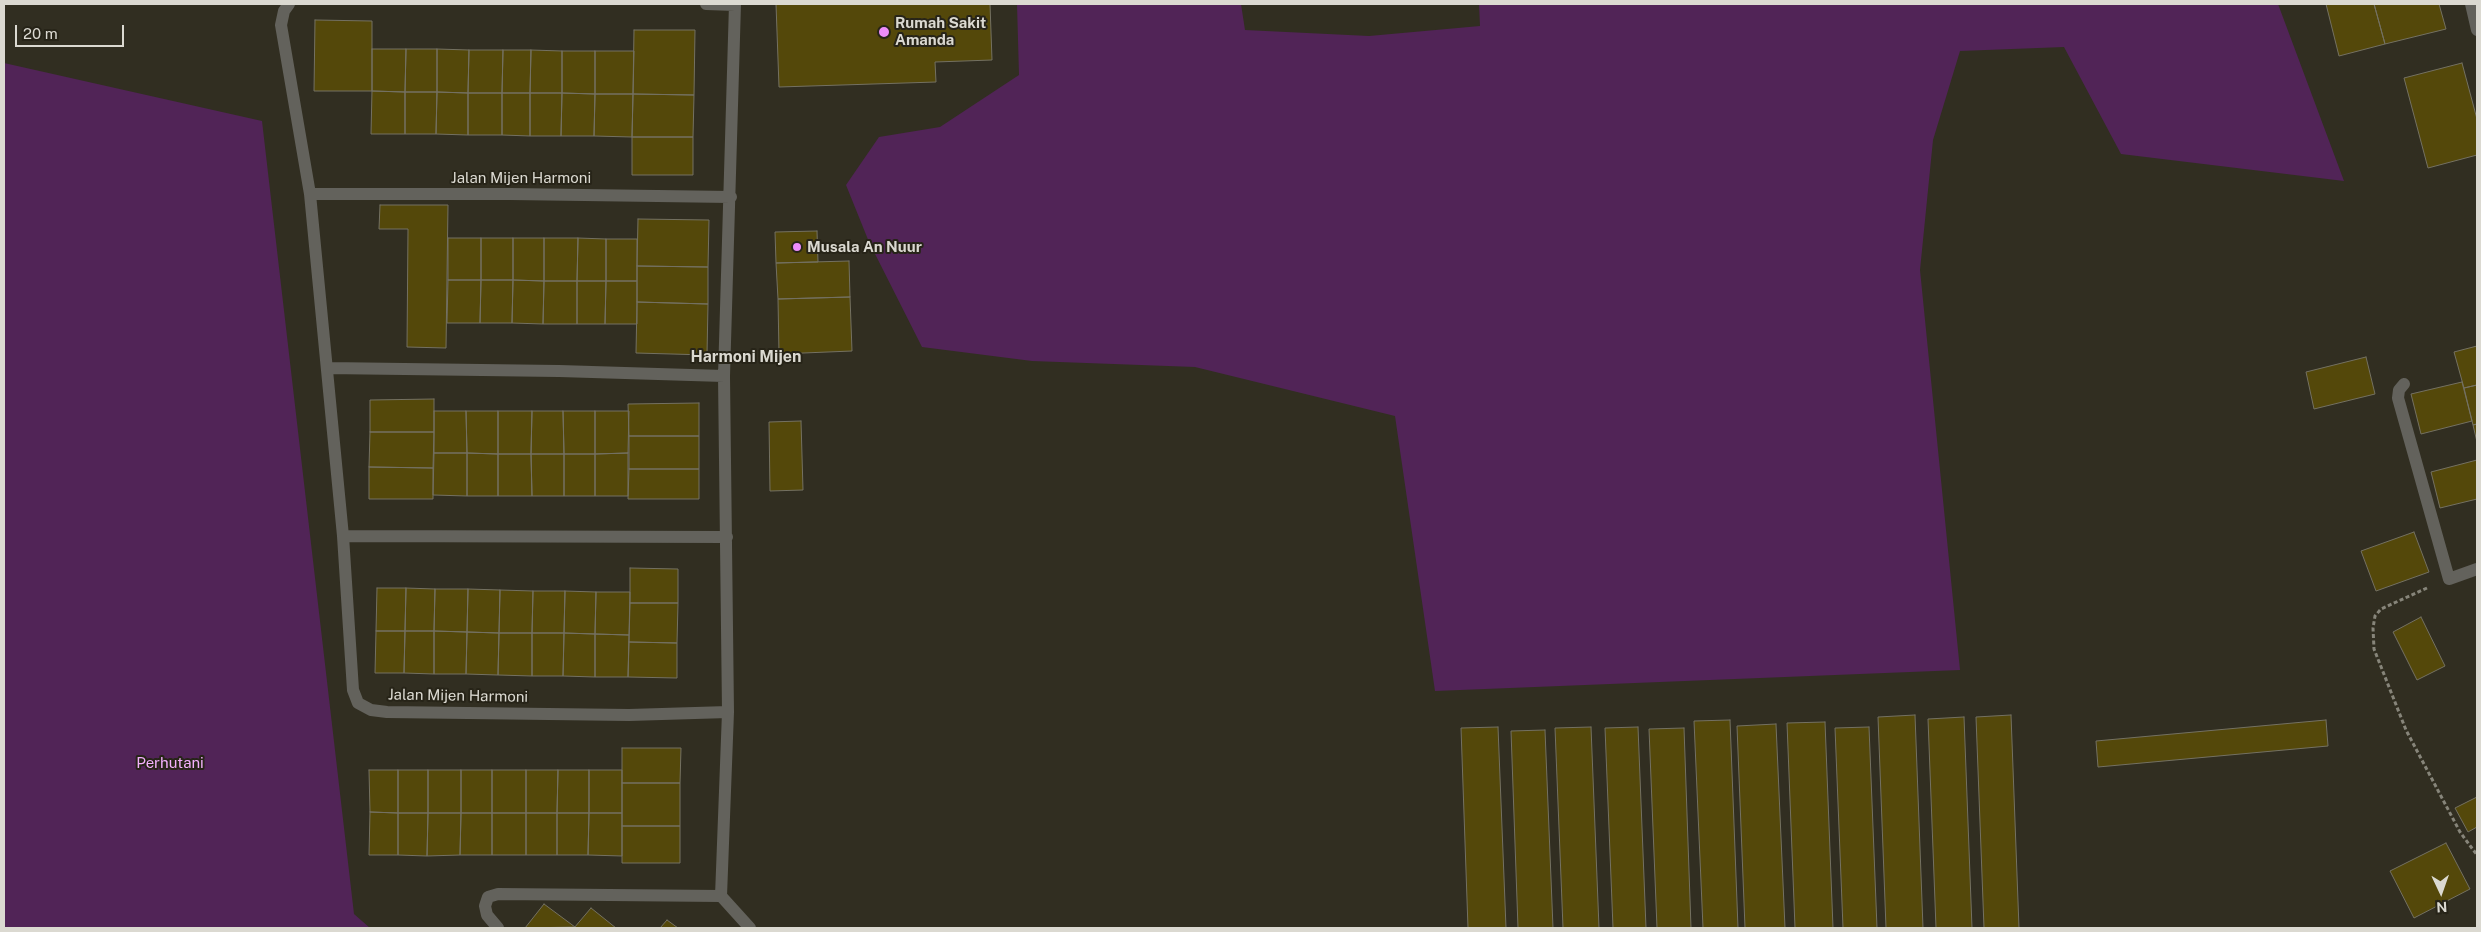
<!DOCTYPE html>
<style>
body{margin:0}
#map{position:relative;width:2481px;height:932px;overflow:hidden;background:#312e21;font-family:"Public Sans",sans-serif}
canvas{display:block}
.frame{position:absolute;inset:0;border:5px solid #dbd9d1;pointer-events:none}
.north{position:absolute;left:2416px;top:867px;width:50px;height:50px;-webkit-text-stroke:4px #272418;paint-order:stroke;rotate:177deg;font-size:14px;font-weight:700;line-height:20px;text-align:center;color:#dbd9d1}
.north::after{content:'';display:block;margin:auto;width:18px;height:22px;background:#dbd9d1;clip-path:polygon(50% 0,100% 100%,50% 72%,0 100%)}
.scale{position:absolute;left:15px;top:25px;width:109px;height:22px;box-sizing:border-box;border:2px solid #dbd9d1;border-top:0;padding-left:6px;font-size:15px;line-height:18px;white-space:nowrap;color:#dbd9d1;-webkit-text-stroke:4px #272418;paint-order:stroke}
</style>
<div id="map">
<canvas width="2481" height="932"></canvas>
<div class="frame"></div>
<div class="north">N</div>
<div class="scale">20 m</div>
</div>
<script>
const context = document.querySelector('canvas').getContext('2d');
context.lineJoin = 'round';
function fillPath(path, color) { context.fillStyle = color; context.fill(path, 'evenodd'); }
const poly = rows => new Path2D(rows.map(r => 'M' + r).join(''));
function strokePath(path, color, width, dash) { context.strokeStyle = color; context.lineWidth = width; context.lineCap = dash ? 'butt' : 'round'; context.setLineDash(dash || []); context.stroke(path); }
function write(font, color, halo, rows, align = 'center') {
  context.font = font + ' "Public Sans",sans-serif'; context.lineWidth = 4; context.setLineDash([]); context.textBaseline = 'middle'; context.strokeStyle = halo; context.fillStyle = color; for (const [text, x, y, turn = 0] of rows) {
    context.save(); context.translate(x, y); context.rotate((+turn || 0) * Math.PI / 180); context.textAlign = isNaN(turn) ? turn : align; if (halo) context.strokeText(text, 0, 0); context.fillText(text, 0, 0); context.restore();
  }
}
fillPath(poly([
 [1017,4,1241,4,1245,30,1369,36,1480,26,1479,4,2278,4,2344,181,2121,154,2064,47,1960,51,1933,140,1920,270,1960,670,1435,691,1395,416,1195,367,1032,361,922,347,869,242,846,185,879,137,940,127,1019,75],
 [4,63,262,121,354,914,370,928,4,928]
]), '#512457');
const building = poly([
 [776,4,990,4,992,60,935,62,936,82,779,87,776,4],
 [2326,4,2374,4,2385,44,2339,56,2326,4],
 [2374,4,2439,4,2446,29,2385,44,2374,4],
 [315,20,372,21,372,91,314,91,315,20],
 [634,30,695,30,694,95,633,94,634,30],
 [372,49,406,49,405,92,372,91,372,49],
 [406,49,437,49,437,92,405,92,406,49],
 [437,49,469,50,468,93,437,92,437,49],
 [469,50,503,50,502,93,468,93,469,50],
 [503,50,531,50,530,93,502,93,503,50],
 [531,50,562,51,562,93,530,93,531,50],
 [562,51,595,51,595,94,562,93,562,51],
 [595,51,634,51,633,94,595,94,595,51],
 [2462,63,2477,119,2477,155,2428,168,2404,78,2462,63],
 [372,91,405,92,405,134,371,134,372,91],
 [405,92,437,92,436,134,405,134,405,92],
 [437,92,468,93,468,135,436,134,437,92],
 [468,93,502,93,502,135,468,135,468,93],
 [502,93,530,93,530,136,502,135,502,93],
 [530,93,562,93,561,136,530,136,530,93],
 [562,93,595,94,594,136,561,136,562,93],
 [595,94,633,94,632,137,594,136,595,94],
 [633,94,694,95,693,137,632,137,633,94],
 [632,137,693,137,693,175,632,175,632,137],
 [380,205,448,205,446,348,407,347,408,229,379,229,380,205],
 [638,219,709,220,708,267,637,266,638,219],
 [817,231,818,262,776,263,775,232,817,231],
 [448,238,481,238,481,280,448,280,448,238],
 [481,238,513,238,513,280,481,280,481,238],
 [513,238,544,238,544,281,513,280,513,238],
 [544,238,578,238,577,281,544,281,544,238],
 [578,238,606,239,606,281,577,281,578,238],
 [606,239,637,239,637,281,606,281,606,239],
 [849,261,850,297,778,299,776,263,849,261],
 [637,266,708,267,708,304,637,302,637,266],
 [448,280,481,280,480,323,447,323,448,280],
 [481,280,513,280,512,323,480,323,481,280],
 [513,280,544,281,543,324,512,323,513,280],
 [544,281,577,281,577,324,543,324,544,281],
 [577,281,606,281,605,324,577,324,577,281],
 [606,281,637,281,637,324,605,324,606,281],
 [850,297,852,351,779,354,778,299,850,297],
 [637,302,708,304,707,355,636,353,637,302],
 [2477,346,2477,385,2464,388,2454,352,2477,346],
 [2366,357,2375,394,2314,409,2306,372,2366,357],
 [2462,382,2472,421,2421,434,2411,394,2462,382],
 [2477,385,2477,424,2473,425,2464,388,2477,385],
 [434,399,434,432,370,432,370,400,434,399],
 [699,403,699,436,629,436,628,404,699,403],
 [434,411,466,411,467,453,434,453,434,411],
 [466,411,498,411,498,454,467,453,466,411],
 [498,411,532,411,531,454,498,454,498,411],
 [532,411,563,411,564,454,531,454,532,411],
 [563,411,595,411,595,454,564,454,563,411],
 [595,411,629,411,628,453,595,454,595,411],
 [801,421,803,490,770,491,769,422,801,421],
 [2477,424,2477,442,2473,425,2477,424],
 [370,432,434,432,433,468,369,467,370,432],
 [629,436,699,436,699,469,629,469,629,436],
 [434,453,467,453,467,496,433,495,434,453],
 [467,453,498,454,498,496,467,496,467,453],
 [628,453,628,496,595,496,595,454,628,453],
 [498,454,531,454,532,496,498,496,498,454],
 [531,454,564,454,564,496,532,496,531,454],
 [564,454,595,454,595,496,564,496,564,454],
 [2477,460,2477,499,2440,508,2431,472,2477,460],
 [369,467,433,468,433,499,369,499,369,467],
 [629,469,699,469,699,499,628,499,629,469],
 [2414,532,2429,572,2376,591,2361,551,2414,532],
 [630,568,678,569,678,603,630,603,630,568],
 [377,588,406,588,405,631,376,631,377,588],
 [406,588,435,589,434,631,405,631,406,588],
 [435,589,468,589,467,632,434,631,435,589],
 [468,589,500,590,499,633,467,632,468,589],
 [500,590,533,591,532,633,499,633,500,590],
 [533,591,565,591,564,633,532,633,533,591],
 [565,591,596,592,595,634,564,633,565,591],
 [596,592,630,592,629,635,595,634,596,592],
 [630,603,678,603,677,643,629,642,630,603],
 [2421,617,2445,666,2417,680,2393,632,2421,617],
 [376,631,405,631,404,673,375,673,376,631],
 [405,631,434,631,434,674,404,673,405,631],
 [434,631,467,632,466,674,434,674,434,631],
 [467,632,499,633,498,675,466,674,467,632],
 [499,633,532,633,532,676,498,675,499,633],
 [532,633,564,633,563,676,532,676,532,633],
 [564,633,595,634,595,677,563,676,564,633],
 [595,634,629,635,628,677,595,677,595,634],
 [629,642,677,643,677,678,628,677,629,642],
 [1915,715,1923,928,1886,928,1878,717,1915,715],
 [2011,715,2019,928,1984,928,1976,717,2011,715],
 [1964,717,1972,928,1936,928,1928,719,1964,717],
 [1730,720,1738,928,1703,928,1694,721,1730,720],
 [2326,720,2328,746,2098,767,2096,741,2326,720],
 [1825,722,1833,928,1795,928,1787,723,1825,722],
 [1776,724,1785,928,1745,928,1737,726,1776,724],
 [1498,727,1506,928,1468,928,1461,728,1498,727],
 [1591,727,1599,928,1563,928,1555,728,1591,727],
 [1638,727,1646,928,1613,928,1605,728,1638,727],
 [1869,727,1877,928,1843,928,1835,728,1869,727],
 [1684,728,1691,928,1657,928,1649,729,1684,728],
 [1545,730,1553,928,1518,928,1511,731,1545,730],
 [622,748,681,748,680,783,622,783,622,748],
 [369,770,398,770,398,813,370,812,369,770],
 [398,770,428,770,428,813,398,813,398,770],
 [428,770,461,770,461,813,428,813,428,770],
 [461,770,492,770,492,813,461,813,461,770],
 [492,770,526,770,526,813,492,813,492,770],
 [526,770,558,770,557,813,526,813,526,770],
 [558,770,589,770,589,813,557,813,558,770],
 [589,770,622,770,622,813,589,813,589,770],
 [622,783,680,783,680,826,622,826,622,783],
 [2477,797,2477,827,2468,832,2455,808,2477,797],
 [370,812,398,813,398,855,369,855,370,812],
 [398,813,428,813,427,856,398,855,398,813],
 [428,813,461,813,460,855,427,856,428,813],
 [461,813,492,813,492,855,460,855,461,813],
 [492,813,526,813,526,855,492,855,492,813],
 [526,813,557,813,557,855,526,855,526,813],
 [557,813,589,813,588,855,557,855,557,813],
 [589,813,622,813,622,856,588,855,589,813],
 [622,826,680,826,680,863,622,863,622,826],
 [2446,843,2470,889,2414,918,2390,871,2446,843],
 [544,904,575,927,525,928,544,904],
 [591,908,616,928,574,928,591,908],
 [667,920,678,928,660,928,667,920]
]);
fillPath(building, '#54480a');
strokePath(building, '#747162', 1);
strokePath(poly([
 [2427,588,2381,609,2375,616,2373,628,2374,649,2406,730,2460,832,2477,855]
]), '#87857a', 3, [4, 2.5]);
strokePath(poly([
 [289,4,284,11,281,25,310,194],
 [706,4,735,5],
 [735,4,724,376,728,712,721,896,750,928],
 [2471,4,2477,30],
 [327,368,559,371,724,376],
 [2404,384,2399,390,2398,398,2449,579,2477,569],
 [343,536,727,537],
 [728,712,629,715,387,712,371,710,358,703,353,690,343,536,310,194,510,194,731,197],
 [498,928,487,915,485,906,488,897,498,894,721,896]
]), '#63625c', 12);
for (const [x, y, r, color] of [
 [884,32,6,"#ed8cfa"],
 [797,247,5,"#ed8cfa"]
]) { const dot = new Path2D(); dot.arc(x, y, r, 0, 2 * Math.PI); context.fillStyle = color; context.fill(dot); strokePath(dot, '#272418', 2); }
write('bold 15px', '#dbd9d1', '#272418', [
 ["Rumah Sakit",895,23],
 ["Amanda",895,40],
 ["Musala An Nuur",807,247]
], 'left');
write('15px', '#dbd9d1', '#272418', [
 ["Jalan Mijen Harmoni",521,178],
 ["Jalan Mijen Harmoni",458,696,1]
]);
write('15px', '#f4b0fd', '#272418', [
 ["Perhutani",170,763]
]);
write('bold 16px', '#dbd9d1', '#272418', [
 ["Harmoni Mijen",746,357]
]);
</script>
